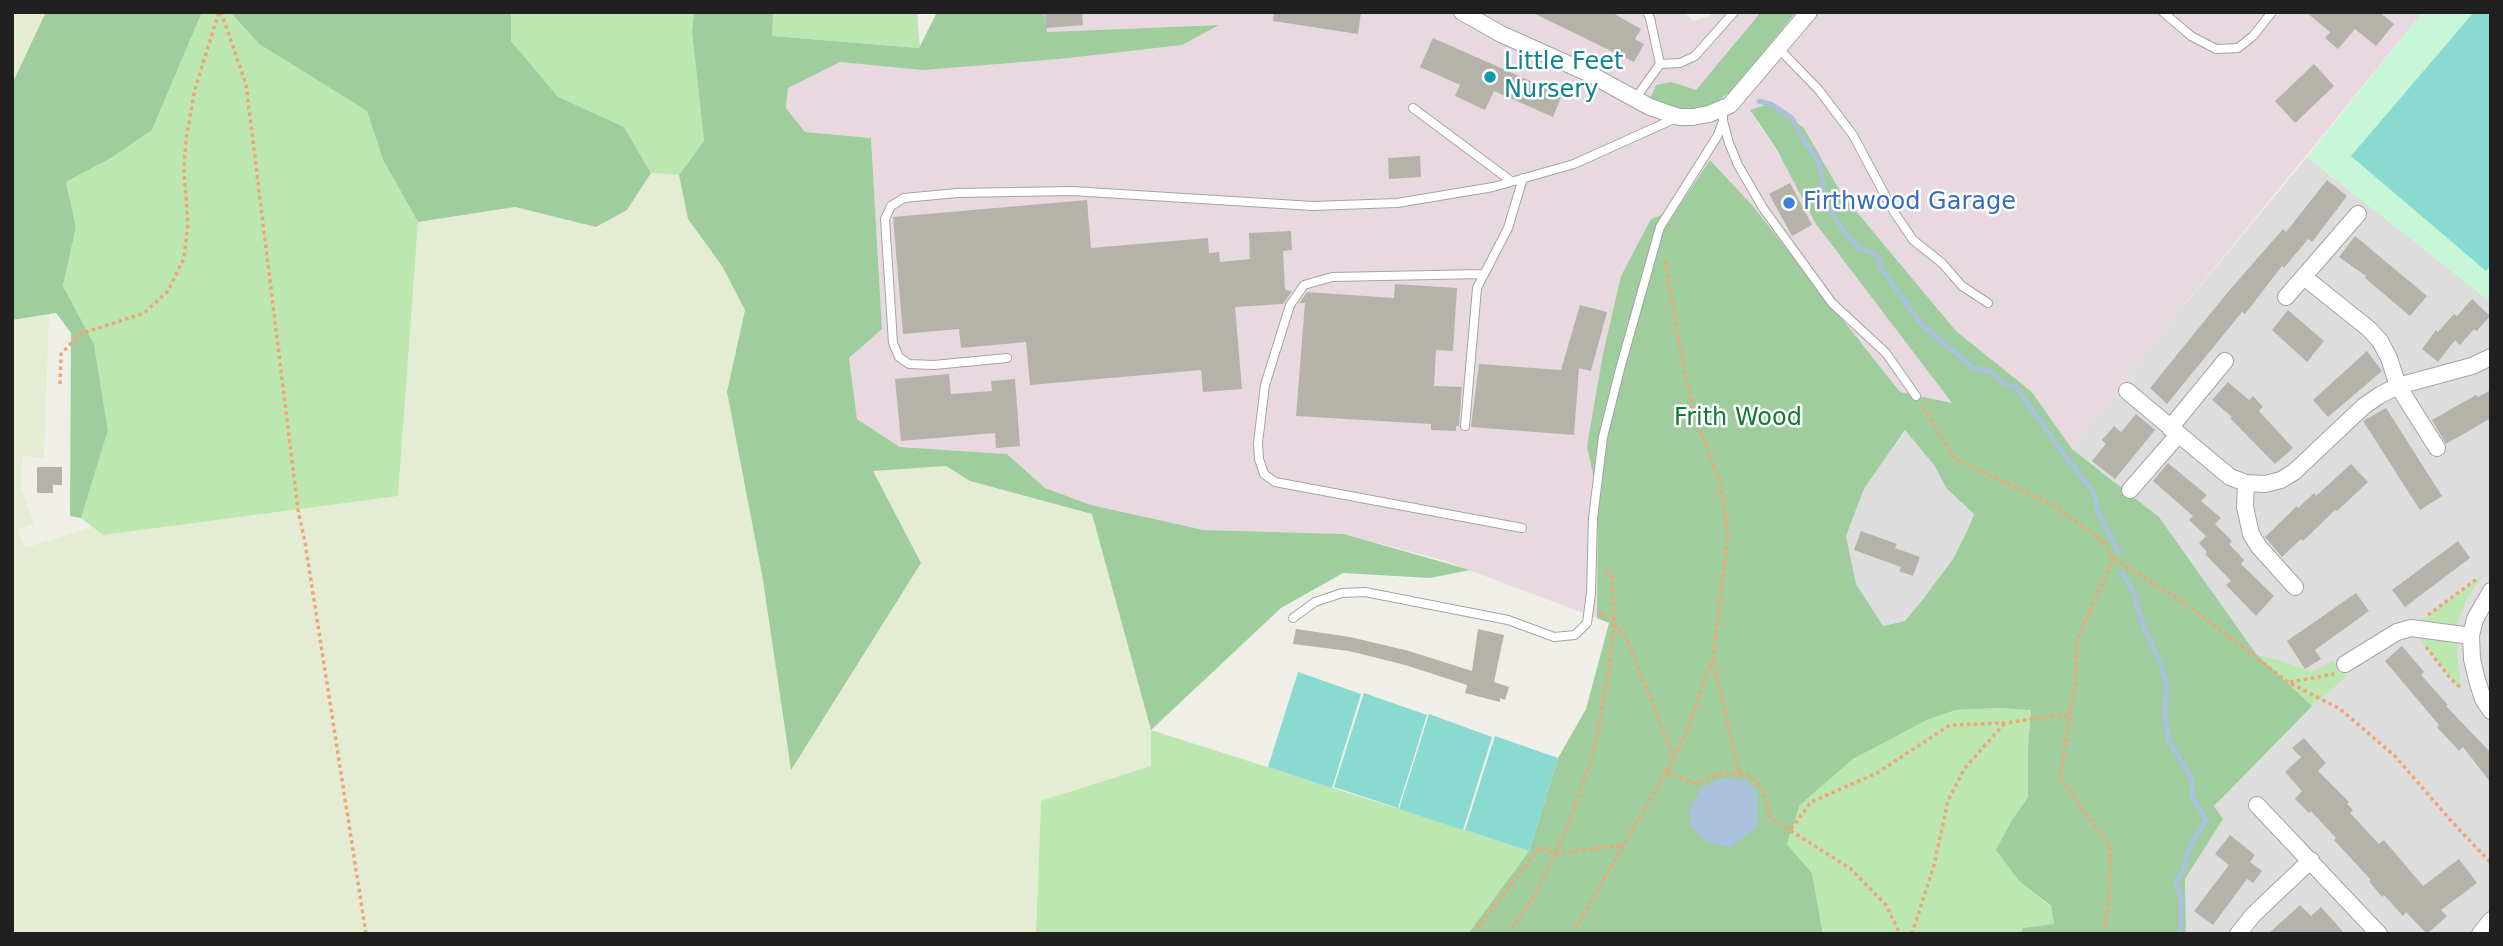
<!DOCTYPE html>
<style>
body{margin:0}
#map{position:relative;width:2503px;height:946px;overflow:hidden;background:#f0efe7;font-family:"DejaVu Sans",sans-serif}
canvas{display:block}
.frame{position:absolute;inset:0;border:14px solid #202020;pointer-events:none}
</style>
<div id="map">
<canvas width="2503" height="946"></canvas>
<div class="frame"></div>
</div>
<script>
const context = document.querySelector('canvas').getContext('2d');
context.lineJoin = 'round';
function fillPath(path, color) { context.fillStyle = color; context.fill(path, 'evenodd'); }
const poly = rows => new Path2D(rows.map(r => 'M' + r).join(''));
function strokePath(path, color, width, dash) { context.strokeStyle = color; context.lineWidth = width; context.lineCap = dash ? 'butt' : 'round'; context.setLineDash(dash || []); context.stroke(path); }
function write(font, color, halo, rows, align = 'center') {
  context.font = font + ' "DejaVu Sans",sans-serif'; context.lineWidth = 5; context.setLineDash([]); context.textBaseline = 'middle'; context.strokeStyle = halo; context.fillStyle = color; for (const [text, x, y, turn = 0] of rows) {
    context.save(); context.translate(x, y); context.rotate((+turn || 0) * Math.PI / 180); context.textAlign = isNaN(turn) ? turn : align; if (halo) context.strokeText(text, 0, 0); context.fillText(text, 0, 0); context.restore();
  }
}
fillPath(poly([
 [2307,157,2491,302,2491,934,2186,934,2185,879,2223,819,2214,806,2257,655,2159,517,2072,449,2159,336],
 [1906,430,1934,465,1947,489,1974,514,1968,529,1953,559,1923,599,1905,621,1883,626,1856,584,1846,536,1864,489]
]), '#dedddd');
fillPath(poly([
 [1044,12,1684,12,1693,21,1710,16,1711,12,2423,12,2159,336,2072,449,2032,392,1956,331,1841,193,1804,128,1750,111,1874,299,1953,404,1900,392,1752,205,1710,160,1677,209,1651,219,1598,498,1597,618,1442,560,1344,534,1204,530,1091,505,1045,488,1007,454,900,447,857,419,849,358,882,329,871,138,805,132,786,108,788,88,840,62,881,65,1059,59,1217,25,1046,32]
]), '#e8d9e1');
fillPath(poly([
 [12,12,46,12,12,84],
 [651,173,679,175,688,219,722,266,745,310,727,392,763,580,791,769,873,471,946,466,970,481,1092,514,1151,730,1152,766,1041,802,1036,934,12,934,12,320,49,314,44,458,23,456,21,488,34,523,18,530,25,548,92,527,103,535,398,496,418,222,515,207,596,227,627,210]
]), '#e4edd3');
fillPath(poly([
 [202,12,230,12,259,44,367,111,383,160,418,222,398,496,103,535,81,518,108,429,94,344,63,286,76,227,66,182,111,158,152,130],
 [511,12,694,12,692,32,704,141,679,175,651,173,624,127,558,98,511,41],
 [773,12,917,12,920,48,771,36],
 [2484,574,2466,600,2458,622,2457,649,2461,689,2450,678,2411,628],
 [2257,655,2283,661,2311,672,2332,661,2347,676,2312,706],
 [2000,708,2031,709,2028,748,2028,797,2012,820,2020,882,2051,907,2054,925,2024,928,2020,934,1823,934,1812,873,1787,844,1800,805,1853,759,1927,720,1956,710],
 [1151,730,1465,830,1529,851,1468,934,1036,934,1041,801,1151,766]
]), '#bce7b0');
fillPath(poly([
 [46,12,202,12,152,130,111,158,66,182,76,227,63,286,94,344,108,430,81,518,70,516,71,333,56,313,12,320,12,84],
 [230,12,511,12,511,41,558,97,624,127,651,173,627,210,596,227,515,207,418,222,383,160,367,111,259,44],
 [694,12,773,12,772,36,919,48,937,12,1044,12,1047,32,1219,25,1182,45,1059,59,923,70,840,62,788,88,786,108,805,132,871,138,882,329,849,358,857,419,900,447,1007,454,1045,488,1091,505,1204,530,1344,534,1470,570,1430,578,1343,573,1281,608,1151,730,1092,514,970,481,946,466,873,471,921,563,791,770,763,580,727,392,745,310,722,266,688,219,679,175,704,141,692,32],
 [1761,12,1796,12,1734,89,1713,104,1685,114,1650,99,1656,85,1672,82,1696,90],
 [1768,104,1804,128,1841,193,1956,331,2032,392,2072,449,2159,517,2257,655,2312,706,2214,806,2223,819,2185,879,2186,934,2020,934,2023,928,2054,924,2051,906,2020,882,1996,850,2012,820,2028,797,2028,748,2031,710,2000,708,1956,710,1927,720,1853,759,1800,805,1787,844,1812,873,1823,934,1468,934,1529,851,1558,758,1586,709,1609,623,1597,618,1598,498,1587,446,1603,354,1621,276,1651,219,1677,209,1710,160,1752,205,1900,392,1952,403,1816,224,1777,150,1750,110],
 [1905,430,1934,465,1947,489,1974,514,1968,529,1953,559,1923,599,1905,621,1883,626,1856,584,1846,536,1864,489]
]), '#9fcd9e');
fillPath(poly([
 [2423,12,2491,12,2491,302,2307,157]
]), '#c7f7d7');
fillPath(poly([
 [2474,12,2491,12,2491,265,2486,271,2351,156],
 [1298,672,1361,694,1332,788,1268,767],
 [1364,693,1427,715,1398,808,1334,787],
 [1429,714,1492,737,1463,830,1399,809],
 [1495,736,1558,758,1529,851,1465,830]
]), '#89dad1');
fillPath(poly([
 [1721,778,1747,780,1757,792,1757,827,1730,848,1703,840,1691,825,1690,806,1703,787]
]), '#aac2db');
strokePath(poly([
 [1759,101,1773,105,1792,118,1802,138,1819,162,1826,203,1844,232,1859,248,1876,254,1883,271,1921,324,1973,368,1992,372,2002,382,2017,388,2060,449,2094,493,2099,515,2118,551],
 [2122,572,2133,592,2144,627,2161,665,2167,688,2164,713,2169,740,2191,778,2193,798,2206,820,2190,847,2183,871,2176,881,2181,900,2181,934]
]), '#aac2db', 5);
fillPath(poly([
 [1045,12,1082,12,1083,25,1046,28],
 [1274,12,1361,12,1358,34,1273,21],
 [1531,12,1611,12,1641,29,1635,39,1644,44,1634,62],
 [2306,12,2379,12,2394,24,2376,46,2355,29,2338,49,2325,38,2330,32],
 [1433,38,1562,95,1553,117,1494,91,1485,110,1455,96,1460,85,1420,67],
 [2314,64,2334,86,2295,123,2275,101],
 [1420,156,1421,177,1389,179,1388,158],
 [2327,180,2347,196,2312,242,2308,239,2284,268,2282,266,2245,314,2242,312,2167,404,2150,388,2228,292,2283,229,2286,232],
 [1790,183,1812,225,1792,236,1769,194],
 [1087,200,1091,248,1208,238,1209,253,1219,252,1220,262,1250,259,1249,233,1291,231,1292,250,1283,251,1285,290,1292,291,1283,304,1235,307,1242,389,1203,392,1201,370,1030,385,1026,342,961,348,959,329,903,334,893,217],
 [2355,236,2427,296,2410,316,2365,278,2366,276,2339,257],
 [1395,284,1457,288,1453,351,1436,350,1434,386,1462,387,1459,426,1456,426,1456,431,1431,430,1431,424,1296,416,1305,303,1299,303,1307,292,1394,298],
 [2472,299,2490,316,2477,331,2474,329,2460,345,2455,340,2438,362,2422,349,2436,330,2438,332,2454,314,2457,316],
 [1580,305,1607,312,1591,371,1579,368,1574,435,1471,427,1479,364,1561,370],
 [2288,310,2324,341,2307,362,2272,330],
 [2367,351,2382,371,2328,417,2313,400],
 [949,374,951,394,992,391,991,381,1015,379,1020,446,996,448,995,433,901,441,895,379],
 [2228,382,2249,400,2253,396,2263,407,2259,411,2293,448,2275,464,2230,418,2232,417,2212,400],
 [2491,390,2491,418,2446,444,2432,420,2476,395,2478,397],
 [2386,408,2442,496,2420,510,2363,421],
 [2136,414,2155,430,2115,479,2092,461,2106,444,2102,440,2114,426,2121,432],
 [2168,463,2207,495,2201,501,2221,518,2215,524,2232,541,2229,544,2244,560,2241,564,2274,596,2256,616,2226,585,2231,581,2205,554,2207,552,2199,543,2206,536,2189,520,2193,516,2153,481],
 [2351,464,2368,482,2337,511,2335,510,2303,541,2301,539,2282,557,2265,537,2297,506,2298,508,2314,493,2316,496],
 [37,467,62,467,62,485,53,485,53,493,37,493],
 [1861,531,1897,544,1895,548,1920,557,1913,576,1899,571,1901,567,1854,550],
 [2458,541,2470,558,2405,607,2392,590],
 [2356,593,2369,611,2315,650,2321,659,2305,669,2287,641],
 [1296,629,1350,637,1409,651,1472,671,1478,629,1504,635,1494,682,1509,687,1505,700,1500,698,1500,702,1465,693,1467,685,1405,665,1349,651,1293,644],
 [2402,646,2424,672,2421,675,2448,705,2446,706,2491,753,2491,783,2463,747,2459,751,2437,727,2439,725,2385,661],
 [2304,738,2326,763,2318,771,2349,802,2347,804,2353,810,2350,813,2379,844,2384,840,2423,886,2459,859,2477,883,2441,910,2447,916,2427,934,2406,912,2403,916,2384,895,2382,897,2369,881,2371,880,2334,840,2336,838,2311,811,2309,813,2295,799,2302,791,2285,772,2301,757,2292,748],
 [2230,835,2255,855,2250,862,2262,871,2253,883,2247,879,2213,925,2194,911,2229,865,2215,854],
 [2300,905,2311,916,2321,907,2345,934,2268,934]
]), '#b5b2a9');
const lane = poly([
 [1647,12,1650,18,1660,64],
 [2163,12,2191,36,2216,49,2238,48,2253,36,2272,12],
 [1779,49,1818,89,1853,135,1894,212,1913,240,1942,263,1962,286,1988,303],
 [1635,99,1660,64,1680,63,1695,56,1734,12],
 [1413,108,1511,181],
 [1723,121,1729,143,1738,165,1763,208,1832,303,1886,353,1916,396],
 [1483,274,1332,277,1304,285,1290,305,1265,385,1258,443,1259,459,1264,474,1275,482,1522,528],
 [1007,358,934,365,909,364,899,357,893,343,885,219,891,206,904,198,957,193,1072,191,1313,206,1397,203,1493,187,1574,164,1676,118],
 [1465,426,1477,288,1508,228,1523,178],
 [1293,618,1315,602,1342,593,1365,592,1508,620,1554,637,1575,635,1587,623,1591,593,1593,518,1603,437,1620,369,1660,227,1718,135,1723,121,1723,108]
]);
const street = poly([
 [1462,12,1501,34,1588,73,1650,107,1679,117,1693,117,1709,114,1730,105,1809,12],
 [2304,277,2369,329,2380,341,2389,358,2398,386,2437,448],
 [2286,297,2358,214],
 [2127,391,2230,477,2246,483,2265,484,2281,480,2294,472,2364,406,2380,395,2398,386,2472,366,2491,357],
 [2170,428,2225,361],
 [2246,483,2245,507,2251,534,2259,547,2295,587],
 [2130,490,2178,435],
 [2491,591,2475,619,2471,636,2472,659,2477,680,2483,699,2491,711],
 [2345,664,2397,632,2411,628,2471,636],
 [2257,805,2379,934],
 [2238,934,2253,915,2311,860],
 [2480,934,2491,920]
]);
strokePath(lane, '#a4a4a4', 10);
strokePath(street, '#a4a4a4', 18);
strokePath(poly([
 [221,12,246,84,298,510,305,542,366,934],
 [60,384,61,354,80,334,144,313,168,291,184,258,188,223,184,172,186,139,195,89,219,12],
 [1923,407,1955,459,2053,505,2102,540,2113,558,2185,603,2288,682,2340,709,2395,756,2452,822,2491,863],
 [1600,613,1614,621],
 [2428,615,2478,578],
 [1614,624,1626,637,1674,758],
 [2426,647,2450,678,2462,689],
 [1713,659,1739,774],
 [2290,682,2334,674],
 [1667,772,1696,784,1721,773,1750,775,1764,791,1769,817,1851,869,1886,905,1900,934],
 [1791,829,1811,802,1877,773,1950,725,2005,723,2070,714],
 [1473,934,1540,847,1555,854,1622,845],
 [1508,934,1533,898,1555,854,1571,818,1595,748,1609,667,1614,621,1612,577,1604,569],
 [1572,934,1674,758,1690,722,1713,657,1728,535,1720,481,1696,420,1682,360,1665,259],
 [1912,934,1934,865,1948,801,1964,769,2005,723],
 [2104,934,2109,899,2110,846,2060,779,2075,684,2077,640,2113,559]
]), '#f2a475', 3.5, [3.5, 3.5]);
strokePath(lane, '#fff', 8);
strokePath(street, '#fff', 16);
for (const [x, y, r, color] of [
 [1490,77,7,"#0f9aa8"],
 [1789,203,7,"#3f7fe0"]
]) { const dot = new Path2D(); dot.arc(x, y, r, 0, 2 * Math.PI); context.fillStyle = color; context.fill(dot); strokePath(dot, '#fff', 2.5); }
write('24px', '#0d838f', '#fff', [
 ["Little Feet",1504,63],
 ["Nursery",1504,91]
], 'left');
write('24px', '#366cbe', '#fff', [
 ["Firthwood Garage",1803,203]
], 'left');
write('24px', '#127936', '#fff', [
 ["Frith Wood",1738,419]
]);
</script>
